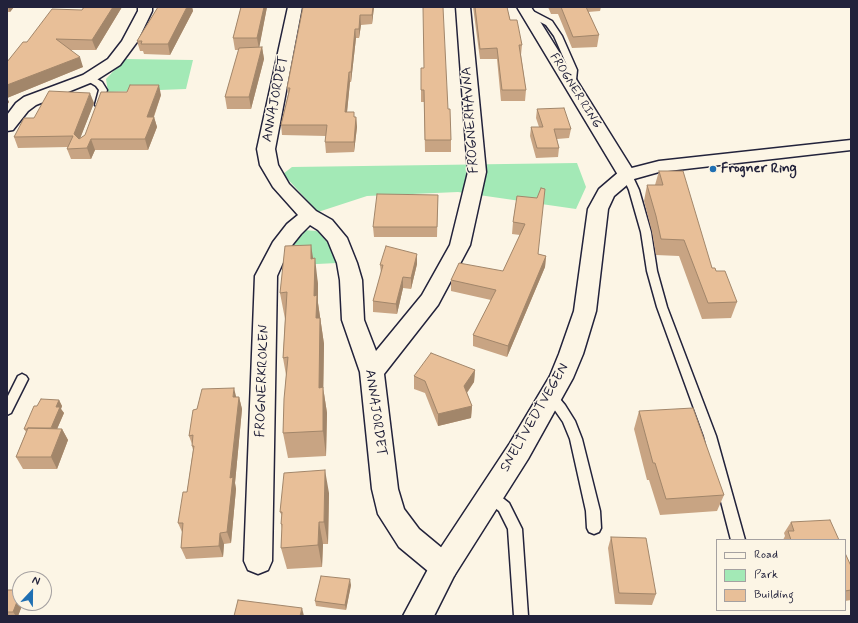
<!DOCTYPE html>
<style>
body{margin:0}
#map{position:relative;width:858px;height:623px;overflow:hidden;background:#fcf5e5;font-family:Mynerve,sans-serif}
canvas{display:block}
.frame{position:absolute;inset:0;border:8px solid #22223b;pointer-events:none}
.legend{position:absolute;left:716px;top:539px;width:130px;height:72px;box-sizing:border-box;background:#fcf5e5;border:1px solid #a5a1a1;margin:0;padding:5px 7px;list-style:none;font-size:12px;color:#22223b}
.legend li{display:flex;align-items:center;gap:8px;height:20px}
.legend b{width:20px;border:1px solid #a5a1a1}
.north{position:absolute;left:12px;top:571px;width:40px;height:40px;box-sizing:border-box;background:#fcf5e5;border:1px solid #a5a1a1;border-radius:50%;rotate:22deg;font-size:11px;font-weight:700;line-height:16px;text-align:center;color:#22223b}
.north::after{content:'';display:block;margin:auto;width:14px;height:18px;background:#1f6fb2;clip-path:polygon(50% 0,100% 100%,50% 72%,0 100%)}
</style>
<div id="map">
<canvas width="858" height="623"></canvas>
<div class="frame"></div>
<ul class="legend">
<li><b style="height:5px;background:#fcf5e5"></b>Road</li>
<li><b style="height:11px;background:#a3e9b6"></b>Park</li>
<li><b style="height:11px;background:#e8bf98"></b>Building</li>
</ul>
<div class="north">N</div>
</div>
<script>
const context = document.querySelector('canvas').getContext('2d');
context.lineJoin = 'round';
function fillPath(path, color) { context.fillStyle = color; context.fill(path, 'evenodd'); }
const poly = rows => new Path2D(rows.map(r => 'M' + r).join(''));
function strokePath(path, color, width, dash) { context.strokeStyle = color; context.lineWidth = width; context.lineCap = dash ? 'butt' : 'round'; context.setLineDash(dash || []); context.stroke(path); }
function write(font, color, halo, rows, align = 'center') {
  context.font = font + ' Mynerve,sans-serif'; context.lineWidth = 3; context.setLineDash([]); context.textBaseline = 'middle'; context.strokeStyle = halo; context.fillStyle = color; for (const [text, x, y, turn = 0] of rows) {
    context.save(); context.translate(x, y); context.rotate((+turn || 0) * Math.PI / 180); context.textAlign = isNaN(turn) ? turn : align; if (halo) context.strokeText(text, 0, 0); context.fillText(text, 0, 0); context.restore();
  }
}
fillPath(poly([
 [125,59,193,60,186,89,108,92,106,79],
 [577,163,586,187,576,209,458,192,367,196,318,212,283,174,292,167],
 [303,230,317,231,329,244,337,263,278,266,285,249]
]), '#a3e9b6');
const service = poly([
 [523,9,529,9,552,21,562,36,577,70,575,90,572,90,568,88,569,70,554,36,546,25,523,13,523,9],
 [86,76,92,76,102,82,107,90,102,107,99,108,95,105,99,90,96,86,86,80,86,76],
 [627,172,632,175,639,190,651,232,657,271,667,307,716,436,745,540,731,540,704,436,657,307,647,271,641,232,629,190,622,175,627,172],
 [22,374,26,376,28,379,11,413,7,415,7,398,18,376,22,374],
 [551,391,555,393,565,405,575,421,582,439,600,511,601,528,599,532,594,534,589,532,587,528,586,511,570,439,563,422,545,396,547,393,551,391],
 [490,490,495,492,509,503,522,529,528,616,514,616,508,529,499,511,485,500,483,496,485,492,490,490]
]);
const minor = poly([
 [138,7,152,7,152,11,137,42,120,65,95,81,36,105,28,111,13,130,7,131,7,115,16,103,24,97,83,75,108,59,122,41,138,11,138,7],
 [288,7,302,7,275,149,278,165,289,184,316,211,332,220,347,238,357,263,362,280,364,320,376,351,422,295,450,245,468,172,456,7,470,7,486,172,470,245,438,305,384,374,398,489,404,509,419,529,454,558,458,567,454,576,444,580,434,576,399,547,378,514,372,489,360,372,342,320,340,280,337,263,328,241,318,230,310,225,301,234,289,249,277,276,272,561,268,570,258,574,248,570,244,561,255,276,273,242,287,224,298,215,273,187,260,165,257,149,288,7],
 [517,7,531,7,636,175,634,179,627,181,620,179,618,175,517,7]
]);
const secondary = poly([
 [851,140,851,150,659,172,634,179,614,196,608,209,596,311,583,354,573,378,528,459,454,576,434,616,403,616,434,558,510,443,550,376,559,354,574,311,588,209,599,189,620,171,659,161,851,140]
]);
strokePath(service, '#22223b', 3);
strokePath(minor, '#22223b', 3);
strokePath(secondary, '#22223b', 3);
fillPath(service, '#fcf5e5');
fillPath(minor, '#fcf5e5');
fillPath(secondary, '#fcf5e5');
fillPath(poly([
 [7,7,14,7,10,12,7,12],
 [84,7,122,7,96,50,71,50,83,67,7,98,9,102,7,105,7,62,27,42,82,10],
 [158,7,192,7,193,11,170,55,144,54,143,51,140,51,137,41],
 [241,7,267,7,259,47,262,47,264,59,251,109,227,109,225,97,239,50,235,50,233,38],
 [303,7,374,7,372,24,361,25,359,38,356,38,351,82,350,82,347,112,355,117,356,117,357,127,354,152,326,153,325,142,326,136,282,135,281,125,288,94,287,88],
 [473,7,507,7,510,20,522,45,521,55,526,90,525,101,501,101,497,59,480,59],
 [548,7,601,7,600,11,588,12,599,35,597,47,572,48,558,14,551,14],
 [421,68,448,109,451,140,451,152,425,152,424,102,421,102],
 [161,95,154,117,157,127,148,150,95,150,91,159,71,159,67,149,68,147,18,148,14,137,34,118,94,103,80,138],
 [537,109,571,129,569,138,557,139,559,148,558,157,536,158,530,136,531,127,539,127,536,118],
 [659,171,712,268,716,271,737,302,731,318,702,319,679,256,656,255,652,232,644,201,647,185,655,185],
 [438,195,437,237,374,237,373,227],
 [517,196,538,254,546,256,545,267,507,357,473,346,473,335,491,300,451,291,451,280,503,271,520,235,512,234,513,222],
 [417,254,417,264,411,289,403,288,397,314,373,312,373,301,381,273,380,265],
 [313,259,318,284,318,303,324,344,323,387,327,413,326,456,288,458,283,433,286,375,283,358,285,319,280,293],
 [475,370,474,382,467,393,472,406,471,418,438,426,425,393,414,389,414,376],
 [236,397,239,397,242,409,235,483,236,489,231,543,224,544,223,557,186,559,181,548,182,532,178,523,187,492,193,450,192,446,192,444,189,436,197,409],
 [59,400,62,406,61,409,64,413,57,429,62,429,68,440,57,469,23,469,16,457,26,432,24,429,37,406],
 [639,411,724,495,717,511,660,515,649,480,647,480,634,429],
 [329,493,328,544,323,544,322,567,287,569,281,548,282,529,281,524,282,516,280,512],
 [791,522,839,540,783,540,785,536,784,533],
 [611,537,656,594,652,605,615,604,608,548],
 [845,553,851,566,851,600,845,601],
 [351,585,346,610,316,606,315,601],
 [7,590,23,603,18,616,7,616]
]), '#c8a483');
fillPath(poly([
 [8,7,14,7,10,12],
 [113,7,122,7,96,50,92,40],
 [187,7,192,7,193,11,170,55,168,44],
 [264,7,267,7,259,49,257,38],
 [373,7,374,7,372,24,372,15],
 [360,15,361,25,359,38,359,29],
 [355,29,356,38,351,82,351,72],
 [262,47,264,59,251,109,249,97],
 [80,57,83,67,7,98,9,102,7,105,7,85],
 [349,72,350,82,346,122,345,112],
 [159,85,161,95,151,124,154,117,157,127,148,150,145,139,147,117],
 [90,93,94,103,78,144,74,134],
 [356,117,357,127,354,152,354,142],
 [91,139,95,150,91,159,87,148],
 [311,245,315,270,315,258,318,284,318,303,324,344,323,413,323,387,327,413,326,456,323,431,319,388,316,318,311,259],
 [417,254,417,264,411,289,411,278],
 [546,256,545,267,507,357,508,346],
 [403,277,403,288,397,314,396,304],
 [475,370,474,382,463,398,464,386],
 [234,388,237,400,233,397],
 [239,397,242,409,235,483,236,489,231,543,227,532,230,478],
 [59,400,62,406,61,409,64,413,54,436,51,430,56,407],
 [472,406,471,418,438,426,438,414],
 [62,429,68,440,57,469,51,457],
 [325,470,329,493,328,544,324,522],
 [319,522,323,544,322,567,318,545],
 [220,533,224,544,223,557,219,546],
 [350,579,351,585,346,610,345,605],
 [20,594,20,603,23,603,18,616,16,616,13,612],
 [302,608,304,616,300,616]
]), '#a2866a');
const building = poly([
 [84,7,113,7,92,40,56,39,80,57,7,85,7,62,23,42,27,42,52,9,82,10,84,7],
 [158,7,187,7,168,44,141,44,142,41,137,41,158,7],
 [241,7,264,7,257,38,233,38,241,7],
 [303,7,373,7,372,15,360,15,359,29,355,29,351,72,349,72,345,112,354,112,354,117,356,117,354,142,325,142,327,125,281,125,290,88,287,88,303,7],
 [423,7,443,7,448,109,450,109,451,140,425,140,424,90,421,90,421,68,424,68,423,7],
 [475,7,507,7,510,20,517,20,522,45,519,45,526,90,502,90,497,48,480,49,475,7],
 [561,7,586,7,599,35,573,37,561,7],
 [262,47,249,97,225,97,239,48,262,47],
 [130,85,159,85,147,117,154,117,145,139,91,139,87,148,67,149,73,136,14,137,24,118,34,118,49,91,90,93,74,134,79,139,85,135,101,92,127,92,130,85],
 [564,108,571,129,554,129,559,148,537,148,531,127,543,127,537,109,564,108],
 [659,171,683,171,712,268,715,268,716,271,725,271,737,302,708,303,684,240,661,239,656,216,647,185,663,185,659,171],
 [541,188,545,189,538,254,546,256,508,346,473,335,496,290,451,280,459,263,503,271,525,224,513,222,517,196,537,198,541,188],
 [377,194,438,195,437,227,373,227,377,194],
 [311,245,311,259,315,258,314,296,317,295,316,318,320,318,319,388,323,387,323,431,283,433,284,399,288,357,283,358,287,292,280,293,285,246,311,245],
 [386,246,417,254,411,278,403,277,396,304,373,301,383,265,380,265,386,246],
 [431,353,475,370,464,386,472,406,438,414,425,381,414,376,431,353],
 [234,388,233,397,239,397,230,478,233,477,227,532,220,533,219,546,181,548,183,523,178,523,183,492,187,492,194,446,192,446,193,435,189,436,193,410,197,409,202,389,234,388],
 [41,399,59,400,56,407,60,407,51,428,28,428,27,429,24,429,34,406,37,406,41,399],
 [693,408,724,495,666,499,655,463,653,463,639,411,693,408],
 [28,428,62,429,51,457,16,457,28,428],
 [325,470,324,522,319,522,318,545,281,548,282,524,281,524,282,512,280,512,284,473,325,470],
 [830,520,839,540,791,540,788,531,794,531,791,522,830,520],
 [611,537,646,538,656,594,619,593,611,537],
 [845,553,851,566,851,590,845,591,845,553],
 [321,576,350,579,345,605,315,601,321,576],
 [7,590,20,590,20,594,13,612,7,612,7,590],
 [238,600,302,608,300,616,234,616,238,600]
]);
fillPath(building, '#e8bf98');
strokePath(building, '#a2866a', 1);
for (const [x, y, r, color] of [
 [713,169,4,"#1f6fb2"]
]) { const dot = new Path2D(); dot.arc(x, y, r, 0, 2 * Math.PI); context.fillStyle = color; context.fill(dot); strokePath(dot, '#fcf5e5', 1.5); }
write('12px', '#22223b', '#fcf5e5', [
 ["FROGNER RING",575,91,58]
]);
write('14px', '#22223b', '#fcf5e5', [
 ["ANNAJORDET",276,99,-79],
 ["FROGNERHAVNA",471,120,-94],
 ["FROGNERKROKEN",263,381,-88],
 ["ANNAJORDET",375,413,82],
 ["SNELTVEDTVEGEN",535,418,-60]
]);
write('bold 14px', '#22223b', '#fcf5e5', [
 ["Frogner Ring",721,169]
], 'left');
</script>
